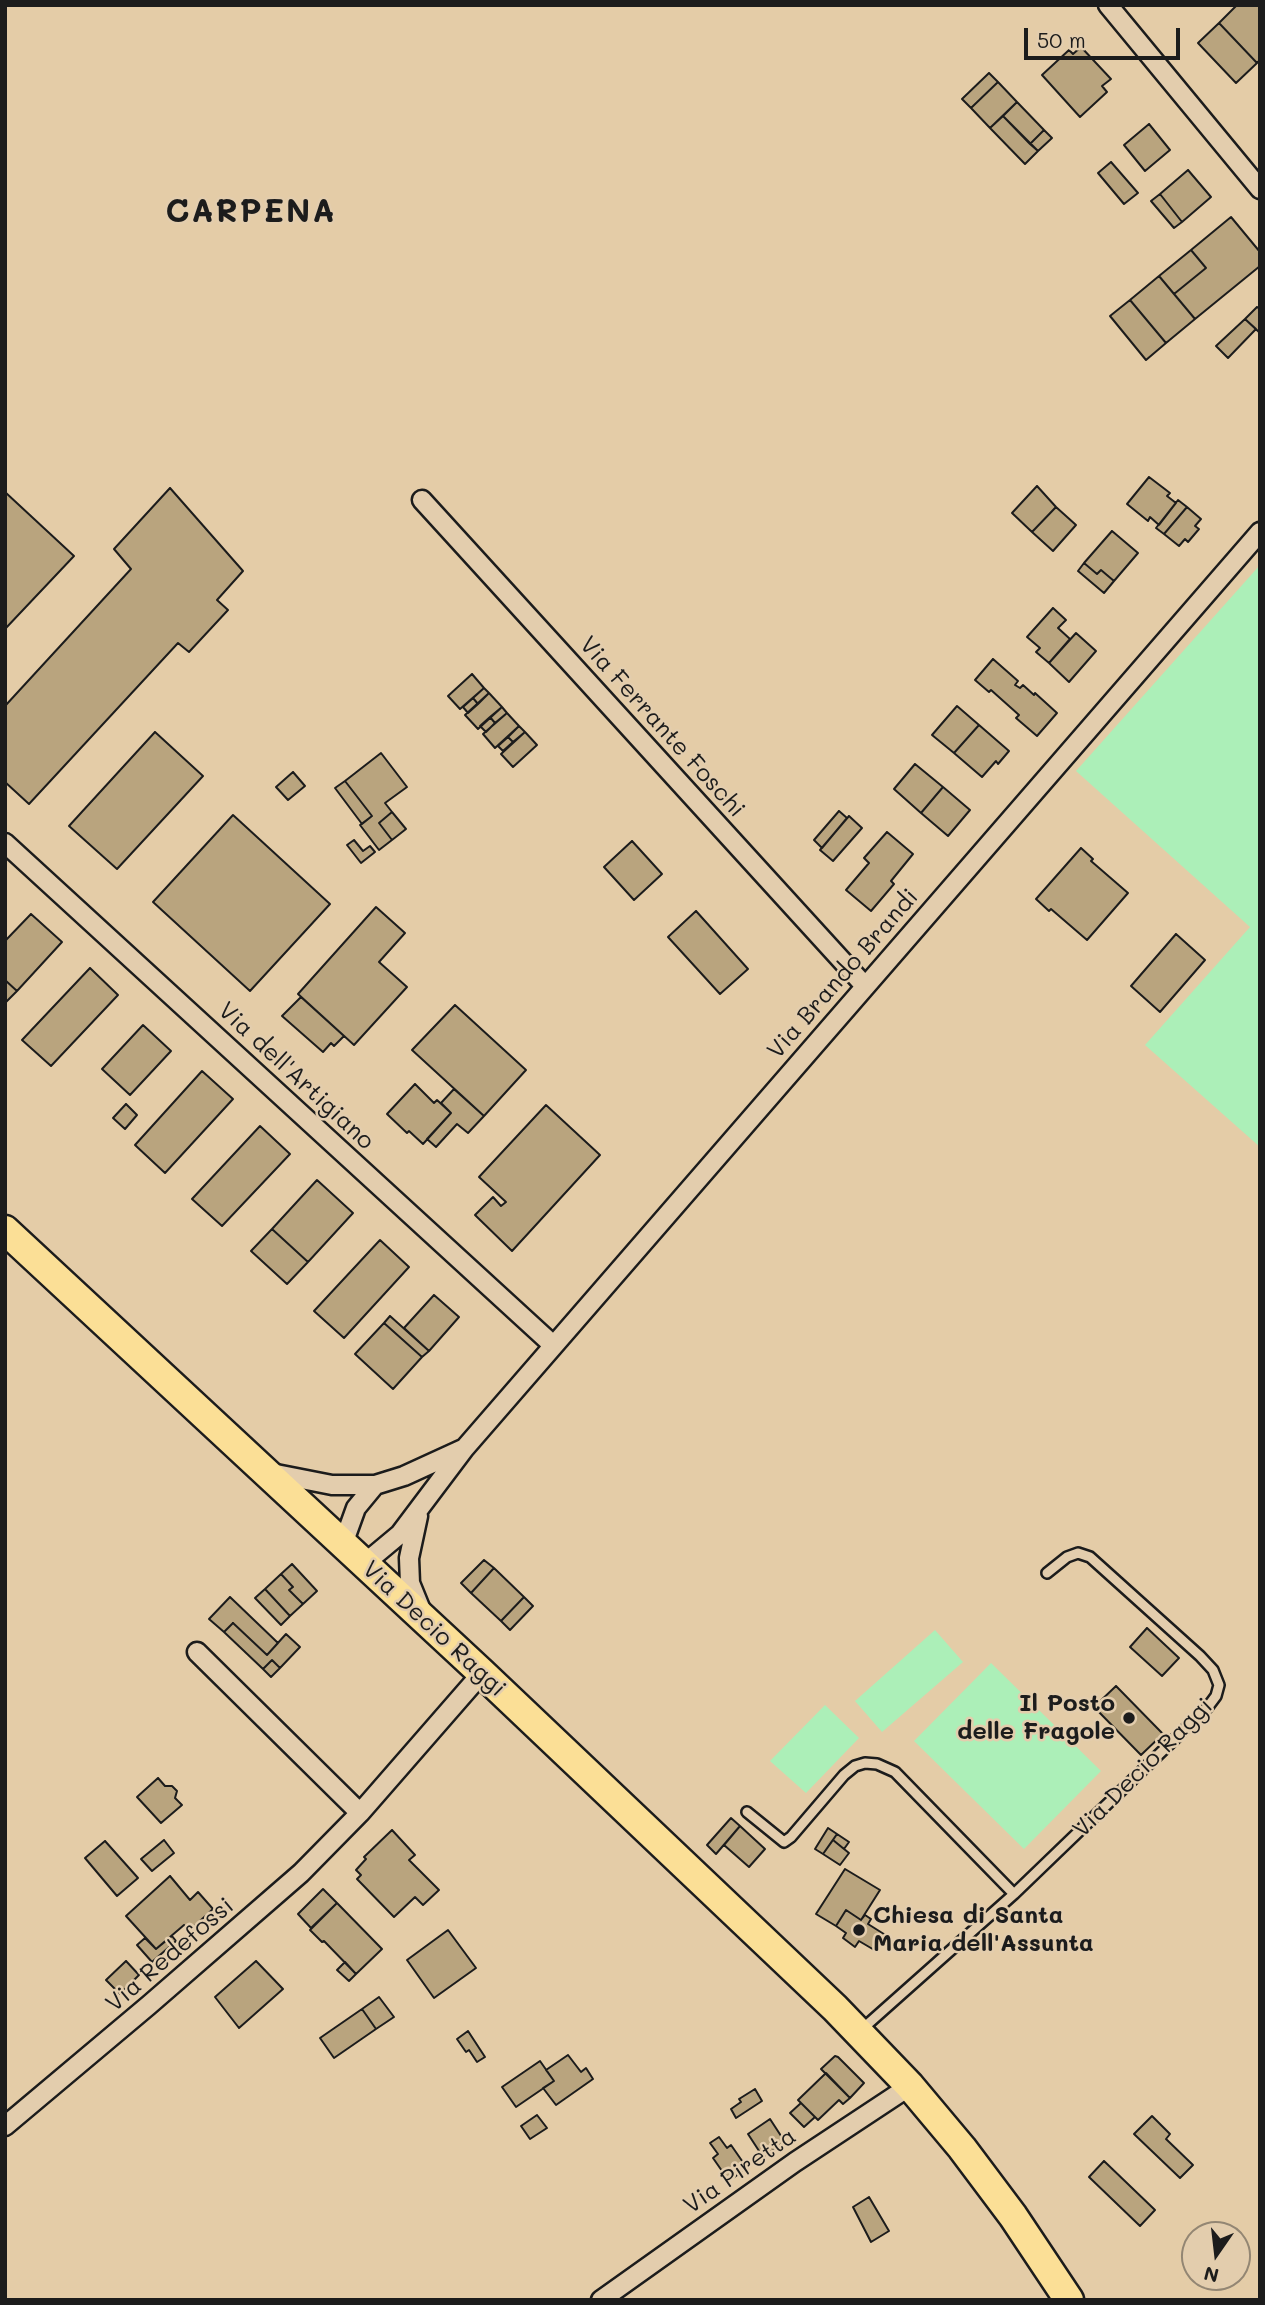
<!DOCTYPE html>
<style>
body{margin:0}
#map{position:relative;width:1265px;height:2305px;overflow:hidden;background:#e4cca7;font-family:Mali,sans-serif}
canvas{display:block}
.frame{position:absolute;inset:0;border:7px solid #1c1c1c;pointer-events:none}
.north{position:absolute;left:1181px;top:2221px;width:70px;height:70px;box-sizing:border-box;background:#e3cdad;border:2px solid #938673;border-radius:50%;rotate:194deg;font-size:19px;font-weight:700;line-height:28px;text-align:center;color:#1c1c1c}
.north::after{content:'';display:block;margin:auto;width:24px;height:32px;background:#1c1c1c;clip-path:polygon(50% 0,100% 100%,50% 72%,0 100%)}
.scale{position:absolute;left:1024px;top:28px;width:156px;height:32px;box-sizing:border-box;border:4px solid #1c1c1c;border-top:0;padding-left:9px;font-size:21px;line-height:24px;white-space:nowrap;color:#1c1c1c;-webkit-text-stroke:5px #e3cdad;paint-order:stroke}
</style>
<div id="map">
<canvas width="1265" height="2305"></canvas>
<div class="frame"></div>
<div class="north">N</div>
<div class="scale">50 m</div>
</div>
<script>
const context = document.querySelector('canvas').getContext('2d');
context.lineJoin = 'round';
function fillPath(path, color) { context.fillStyle = color; context.fill(path, 'evenodd'); }
const poly = rows => new Path2D(rows.map(r => 'M' + r).join(''));
function strokePath(path, color, width, dash) { context.strokeStyle = color; context.lineWidth = width; context.lineCap = dash ? 'butt' : 'round'; context.setLineDash(dash || []); context.stroke(path); }
function write(font, color, halo, rows, align = 'center') {
  context.font = font + ' Mali,sans-serif'; context.lineWidth = 5; context.setLineDash([]); context.textBaseline = 'middle'; context.strokeStyle = halo; context.fillStyle = color; for (const [text, x, y, turn = 0] of rows) {
    context.save(); context.translate(x, y); context.rotate((+turn || 0) * Math.PI / 180); context.textAlign = isNaN(turn) ? turn : align; if (halo) context.strokeText(text, 0, 0); context.fillText(text, 0, 0); context.restore();
  }
}
fillPath(poly([
 [1260,565,1260,1147,1145,1045,1250,927,1076,771],
 [935,1630,963,1662,882,1732,855,1701],
 [991,1663,1101,1771,1024,1849,914,1741],
 [825,1705,859,1738,806,1793,770,1761]
]), '#acefb8');
const building = poly([
 [1237,5,1260,5,1260,60,1257,63,1219,23,1237,5],
 [1219,23,1257,63,1236,83,1198,43,1219,23],
 [1081,47,1111,79,1102,86,1107,92,1080,117,1042,75,1069,50,1073,54,1081,47],
 [989,73,998,82,971,108,962,99,989,73],
 [998,82,1017,102,990,128,971,108,998,82],
 [1017,102,1044,130,1030,144,1003,116,1017,102],
 [1003,116,1038,151,1025,164,990,128,1003,116],
 [1149,124,1170,150,1145,171,1124,145,1149,124],
 [1044,130,1052,138,1038,151,1030,144,1044,130],
 [1111,162,1138,193,1124,204,1098,173,1111,162],
 [1188,170,1211,197,1182,222,1160,194,1188,170],
 [1160,194,1182,222,1174,228,1151,201,1160,194],
 [1231,217,1260,252,1260,266,1195,319,1174,294,1206,268,1191,250,1231,217],
 [1191,250,1206,268,1174,294,1159,276,1191,250],
 [1159,276,1195,319,1166,343,1130,300,1159,276],
 [1130,300,1166,343,1146,360,1110,316,1130,300],
 [1257,307,1260,309,1260,333,1245,319,1257,307],
 [1245,319,1256,329,1228,358,1216,346,1245,319],
 [1149,477,1170,493,1167,496,1176,503,1159,525,1150,517,1148,521,1127,504,1149,477],
 [1037,486,1056,507,1032,532,1012,513,1037,486],
 [170,488,243,571,217,600,228,610,189,652,178,643,29,804,5,782,5,706,131,569,114,549,170,488],
 [5,492,74,556,5,629,5,492],
 [1178,500,1187,507,1164,534,1156,528,1178,500],
 [1056,507,1076,525,1053,551,1032,532,1056,507],
 [1187,507,1201,519,1195,526,1199,529,1188,542,1185,539,1179,546,1164,534,1187,507],
 [1112,531,1138,553,1114,581,1101,570,1097,574,1084,563,1112,531],
 [1084,563,1097,574,1101,570,1114,581,1104,593,1078,571,1084,563],
 [1053,608,1066,620,1058,628,1070,639,1049,663,1036,652,1040,648,1027,637,1053,608],
 [1076,633,1096,651,1069,682,1049,663,1076,633],
 [993,659,1018,681,1015,685,1020,688,1023,685,1034,695,1035,693,1057,713,1037,736,1016,718,1019,715,991,690,989,692,975,680,993,659],
 [472,674,484,688,460,709,448,696,472,674],
 [484,688,489,693,478,704,473,698,484,688],
 [489,693,502,707,478,729,465,715,489,693],
 [473,698,478,704,468,713,463,707,473,698],
 [957,706,979,725,954,753,932,735,957,706],
 [502,707,507,713,495,723,490,717,502,707],
 [507,713,519,726,495,748,483,734,507,713],
 [490,717,495,723,486,732,480,726,490,717],
 [979,725,1009,751,998,764,996,761,982,777,954,753,979,725],
 [519,726,525,732,513,742,508,737,519,726],
 [155,732,203,776,117,869,69,826,155,732],
 [525,732,537,745,513,767,501,754,525,732],
 [508,737,513,742,503,751,498,746,508,737],
 [381,753,407,787,385,803,392,812,379,823,392,840,379,850,360,825,372,816,345,781,381,753],
 [915,764,943,787,921,813,894,789,915,764],
 [293,772,305,786,288,800,276,787,293,772],
 [345,781,372,816,362,824,335,788,345,781],
 [943,787,970,810,948,836,921,813,943,787],
 [839,811,847,818,822,848,814,840,839,811],
 [392,812,406,829,392,840,379,823,392,812],
 [233,815,330,904,250,991,153,902,233,815],
 [849,816,862,828,833,861,820,850,849,816],
 [887,832,913,854,891,881,894,884,871,911,846,890,869,863,864,858,887,832],
 [354,840,363,851,370,846,375,852,361,863,347,845,354,840],
 [632,841,662,874,634,900,604,867,632,841],
 [1081,848,1093,859,1091,861,1128,893,1087,940,1051,909,1049,911,1036,899,1081,848],
 [376,907,405,933,379,962,407,987,354,1045,298,994,376,907],
 [696,911,748,969,720,994,668,937,696,911],
 [31,914,62,942,17,991,5,980,5,941,31,914],
 [1176,934,1205,960,1160,1012,1131,986,1176,934],
 [90,968,118,995,51,1066,22,1040,90,968],
 [5,980,17,991,5,1003,5,980],
 [301,997,344,1036,334,1046,331,1043,323,1052,282,1016,301,997],
 [455,1005,526,1070,484,1116,412,1050,455,1005],
 [143,1025,171,1051,130,1095,102,1069,143,1025],
 [202,1071,233,1099,165,1173,135,1145,202,1071],
 [415,1084,434,1103,437,1100,451,1113,423,1144,409,1131,407,1133,387,1114,415,1084],
 [454,1089,484,1116,468,1133,457,1124,436,1147,427,1139,451,1113,441,1103,454,1089],
 [126,1104,137,1115,125,1129,113,1118,126,1104],
 [546,1105,600,1155,512,1251,475,1215,493,1197,501,1206,506,1202,479,1177,546,1105],
 [260,1126,290,1154,222,1226,192,1199,260,1126],
 [317,1180,353,1213,308,1262,272,1229,317,1180],
 [272,1229,308,1262,287,1284,251,1251,272,1229],
 [380,1240,409,1267,344,1338,314,1311,380,1240],
 [434,1295,459,1317,429,1351,404,1328,434,1295],
 [390,1316,429,1351,422,1357,384,1323,390,1316],
 [384,1323,422,1357,393,1389,355,1354,384,1323],
 [484,1560,494,1568,471,1593,461,1583,484,1560],
 [292,1564,317,1591,303,1604,289,1590,293,1587,281,1574,292,1564],
 [494,1568,524,1597,501,1621,471,1593,494,1568],
 [281,1574,293,1587,289,1590,303,1604,290,1616,265,1589,281,1574],
 [265,1589,290,1616,281,1625,255,1598,265,1589],
 [230,1597,278,1643,267,1655,233,1623,224,1632,209,1619,230,1597],
 [524,1597,533,1606,510,1630,501,1621,524,1597],
 [233,1623,267,1655,286,1634,300,1647,280,1668,272,1660,263,1669,224,1632,233,1623],
 [1147,1628,1179,1658,1162,1676,1130,1647,1147,1628],
 [272,1660,280,1668,271,1677,263,1669,272,1660],
 [1116,1686,1163,1734,1141,1755,1094,1707,1116,1686],
 [158,1778,165,1786,172,1786,177,1791,175,1798,182,1805,161,1823,137,1797,158,1778],
 [731,1818,740,1826,716,1854,707,1845,731,1818],
 [740,1826,765,1849,749,1867,724,1845,740,1826],
 [828,1828,837,1834,823,1854,815,1849,828,1828],
 [392,1830,415,1855,409,1860,439,1890,423,1905,415,1897,394,1917,357,1879,361,1875,356,1870,366,1859,364,1857,392,1830],
 [837,1834,849,1842,844,1849,833,1840,837,1834],
 [164,1840,174,1853,152,1871,141,1859,164,1840],
 [833,1840,849,1853,840,1865,823,1854,833,1840],
 [105,1841,138,1878,117,1896,85,1858,105,1841],
 [845,1869,880,1890,861,1920,846,1910,836,1926,816,1914,845,1869],
 [170,1876,190,1900,198,1892,213,1909,189,1931,184,1925,156,1949,126,1916,170,1876],
 [323,1889,337,1903,311,1928,298,1914,323,1889],
 [337,1903,382,1949,356,1974,324,1941,322,1942,310,1930,337,1903],
 [846,1910,861,1920,865,1915,871,1919,868,1924,887,1936,876,1951,859,1941,855,1947,843,1938,846,1933,836,1926,846,1910],
 [448,1930,476,1968,434,1998,407,1960,448,1930],
 [172,1936,176,1941,152,1962,137,1945,145,1938,156,1949,172,1936],
 [126,1961,139,1975,120,1994,106,1980,126,1961],
 [256,1961,283,1989,239,2028,215,1997,256,1961],
 [345,1962,356,1974,349,1981,337,1970,345,1962],
 [379,1997,394,2017,376,2029,362,2009,379,1997],
 [362,2009,376,2029,334,2058,320,2038,362,2009],
 [468,2031,485,2057,477,2062,469,2050,466,2052,457,2039,468,2031],
 [568,2055,581,2072,586,2068,593,2079,556,2105,543,2088,554,2081,546,2070,568,2055],
 [835,2056,838,2057,864,2083,850,2098,821,2069,835,2056],
 [540,2061,554,2081,516,2107,502,2087,540,2061],
 [826,2073,850,2098,843,2104,839,2100,818,2120,798,2100,826,2073],
 [755,2089,762,2101,736,2118,731,2109,741,2102,739,2099,755,2089],
 [801,2103,815,2117,804,2127,790,2113,801,2103],
 [537,2115,547,2128,530,2139,521,2126,537,2115],
 [1152,2116,1170,2134,1166,2139,1193,2165,1180,2178,1134,2134,1152,2116],
 [770,2119,785,2142,763,2157,748,2134,770,2119],
 [719,2137,727,2148,731,2145,747,2168,729,2181,713,2158,718,2154,710,2143,719,2137],
 [1104,2161,1155,2210,1140,2226,1089,2177,1104,2161],
 [869,2197,889,2231,871,2242,853,2207,869,2197]
]);
fillPath(building, '#b9a47e');
strokePath(building, '#1c1c1c', 2);
const service = poly([
 [747,1812,784,1842,791,1837,844,1775,855,1766,865,1763,877,1764,895,1772,1014,1894,860,2031],
 [1014,1894,1207,1708,1216,1696,1219,1685,1213,1670,1200,1656,1090,1557,1078,1553,1067,1557,1047,1573]
]);
const minor = poly([
 [1108,5,1260,189],
 [422,500,865,986],
 [5,843,553,1345],
 [271,1473,332,1485,375,1485,404,1476,463,1449],
 [418,1516,409,1558,410,1583,421,1610],
 [343,1544,356,1508,375,1485],
 [364,1564,400,1534,464,1449,1260,532],
 [197,1652,360,1813],
 [5,2126,149,2005,301,1873,360,1813,482,1673],
 [601,2300,795,2162,910,2086]
]);
const primary = poly([
 [5,1230,482,1673,835,2008,910,2086,962,2148,1013,2216,1069,2300]
]);
strokePath(service, '#1c1c1c', 14);
strokePath(minor, '#1c1c1c', 23);
strokePath(primary, '#1c1c1c', 33);
strokePath(service, '#e3cdad', 9);
strokePath(minor, '#e3cdad', 18);
strokePath(primary, '#fbdf96', 28);
for (const [x, y, r, color] of [
 [1129,1718,7,"#1c1c1c"],
 [859,1930,7,"#1c1c1c"]
]) { const dot = new Path2D(); dot.arc(x, y, r, 0, 2 * Math.PI); context.fillStyle = color; context.fill(dot); strokePath(dot, '#e3cdad', 2.5); }
write('24px', '#1c1c1c', '#e3cdad', [
 ["Via Ferrante Foschi",662,727,48],
 ["Via Brando Brandi",843,974,-49],
 ["Via dell'Artigiano",296,1076,43],
 ["Via Decio Raggi",434,1629,43],
 ["Via Decio Raggi",1143,1768,-45],
 ["Via Redefossi",170,1955,-41],
 ["Via Piretta",740,2171,-35]
]);
write('bold 24px', '#1c1c1c', '#e3cdad', [
 ["Il Posto",1115,1704],
 ["delle Fragole",1115,1732],
 ["Chiesa di Santa",873,1916,"left"],
 ["Maria dell'Assunta",873,1944,"left"]
], 'right');
context.letterSpacing = '2px';
write('bold 32px', '#1c1c1c', '#e3cdad', [
 ["CARPENA",251,212]
]);
context.letterSpacing = '0px';
</script>
